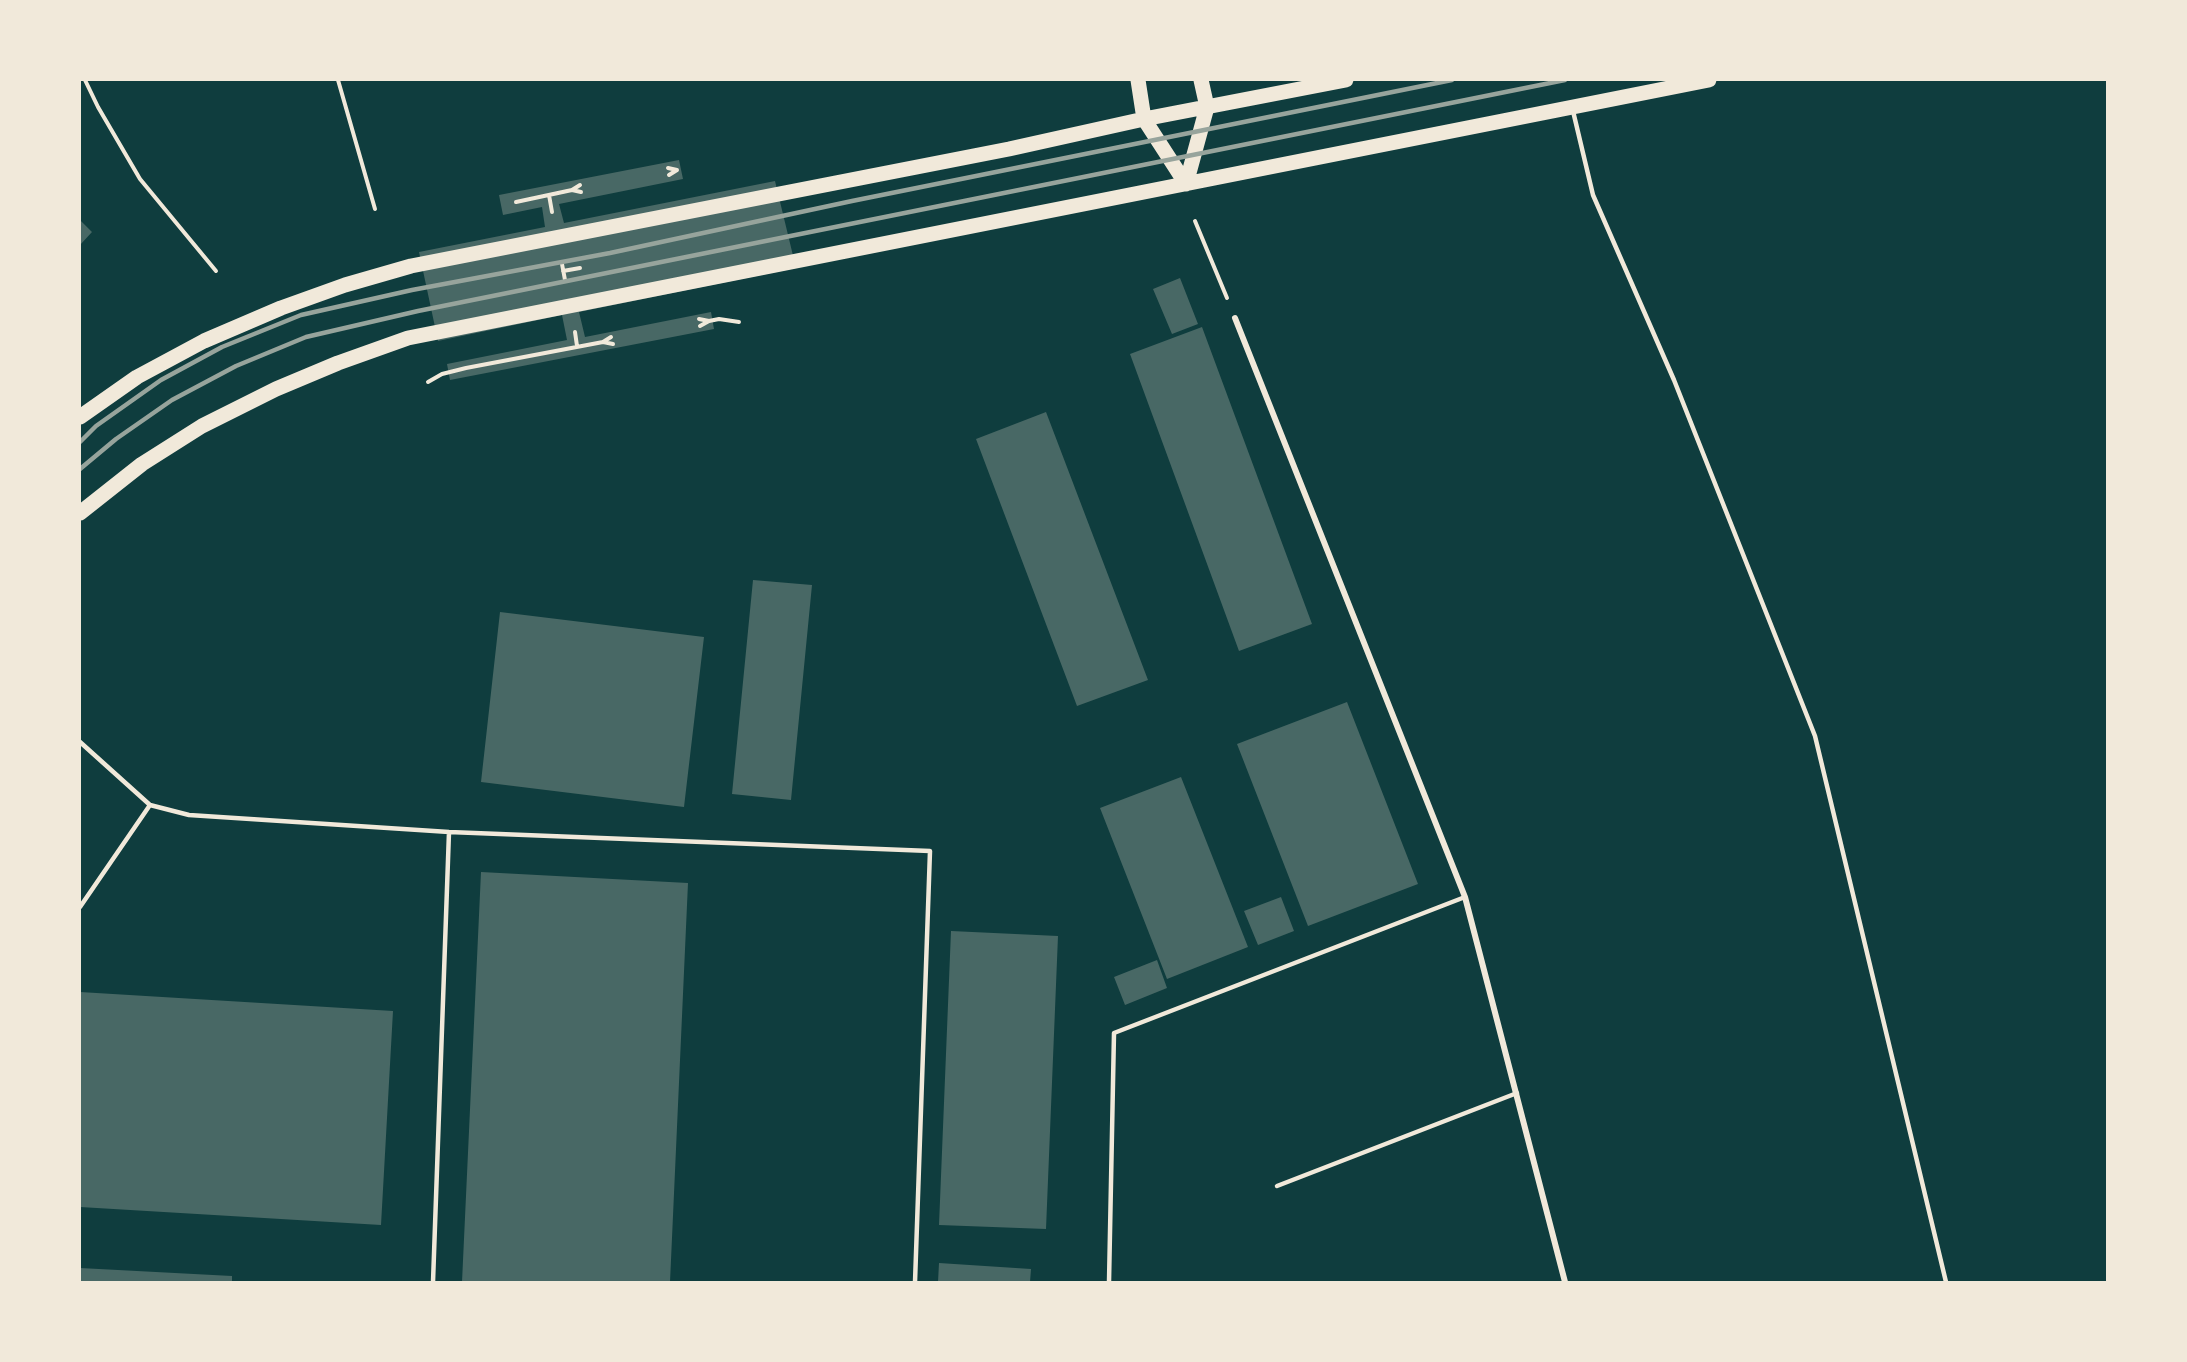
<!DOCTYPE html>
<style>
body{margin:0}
#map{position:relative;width:2187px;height:1362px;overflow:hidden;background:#0f3d3e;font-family:"Golos Text",sans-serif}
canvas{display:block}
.frame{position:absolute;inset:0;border:81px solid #f1e9da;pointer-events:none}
</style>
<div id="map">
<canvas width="2187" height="1362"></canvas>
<div class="frame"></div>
</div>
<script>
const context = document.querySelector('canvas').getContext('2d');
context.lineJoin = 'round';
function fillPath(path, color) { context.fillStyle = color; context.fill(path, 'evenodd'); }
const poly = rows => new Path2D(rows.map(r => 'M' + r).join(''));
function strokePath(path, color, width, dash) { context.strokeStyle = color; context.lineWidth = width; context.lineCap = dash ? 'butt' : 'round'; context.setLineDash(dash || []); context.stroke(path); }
fillPath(poly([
 [679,160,683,179,559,204,564,223,775,181,796,268,579,312,585,337,711,312,714,329,450,380,447,364,567,340,562,315,438,341,419,252,545,227,542,207,503,215,499,195],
 [80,220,92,232,80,245],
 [1180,278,1198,324,1172,334,1153,289],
 [1202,327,1312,624,1239,651,1130,354],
 [1046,412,1148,680,1077,706,976,439],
 [753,580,812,585,791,800,732,794],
 [500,612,704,637,684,807,481,782],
 [1347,702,1418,884,1308,926,1237,744],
 [1181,777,1248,947,1167,979,1100,808],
 [481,872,688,883,670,1282,462,1282],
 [1281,897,1294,931,1258,945,1244,911],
 [951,931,1058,936,1046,1229,939,1225],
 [1157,960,1167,988,1125,1005,1114,977],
 [80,992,393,1011,381,1225,80,1207],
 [939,1263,1031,1269,1030,1282,938,1282],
 [80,1268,232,1276,232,1282,80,1282]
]), '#486865');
strokePath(poly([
 [85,80,98,107,140,179,216,271],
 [338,80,375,209],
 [668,168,677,170,669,175],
 [580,185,572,190,581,192],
 [549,195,552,212],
 [516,202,572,190],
 [1195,221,1227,298],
 [562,264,565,280],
 [563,271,580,268],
 [699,319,709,321,700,326],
 [709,321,719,319,739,322],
 [575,332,577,346],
 [611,337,603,342,613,344],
 [428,382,442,374,466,368,603,342]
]), '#f1e9da', 4);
strokePath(poly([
 [1573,111,1593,195,1674,380,1815,736,1946,1282],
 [80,742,150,805,189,815,449,832,930,851,915,1282],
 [80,907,150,805],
 [1277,1186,1517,1093],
 [433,1282,449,832],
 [1109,1282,1114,1033,1465,897]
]), '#f1e9da', 4.5);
strokePath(poly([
 [1235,318,1465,897,1565,1282]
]), '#f1e9da', 6);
strokePath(poly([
 [1138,80,1144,119,1186,184],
 [1186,184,1207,107,1201,80],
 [80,417,137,377,204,341,281,308,345,285,411,266,1009,149,1144,119,1346,80],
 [80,513,142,464,202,426,276,389,338,363,408,338,1709,80]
]), '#f1e9da', 15);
strokePath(poly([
 [80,442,96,426,161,380,222,347,301,315,412,290,610,253,852,201,1452,80],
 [80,469,116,439,172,400,236,366,306,337,418,311,1565,80]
]), '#97a49c', 4.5);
</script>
